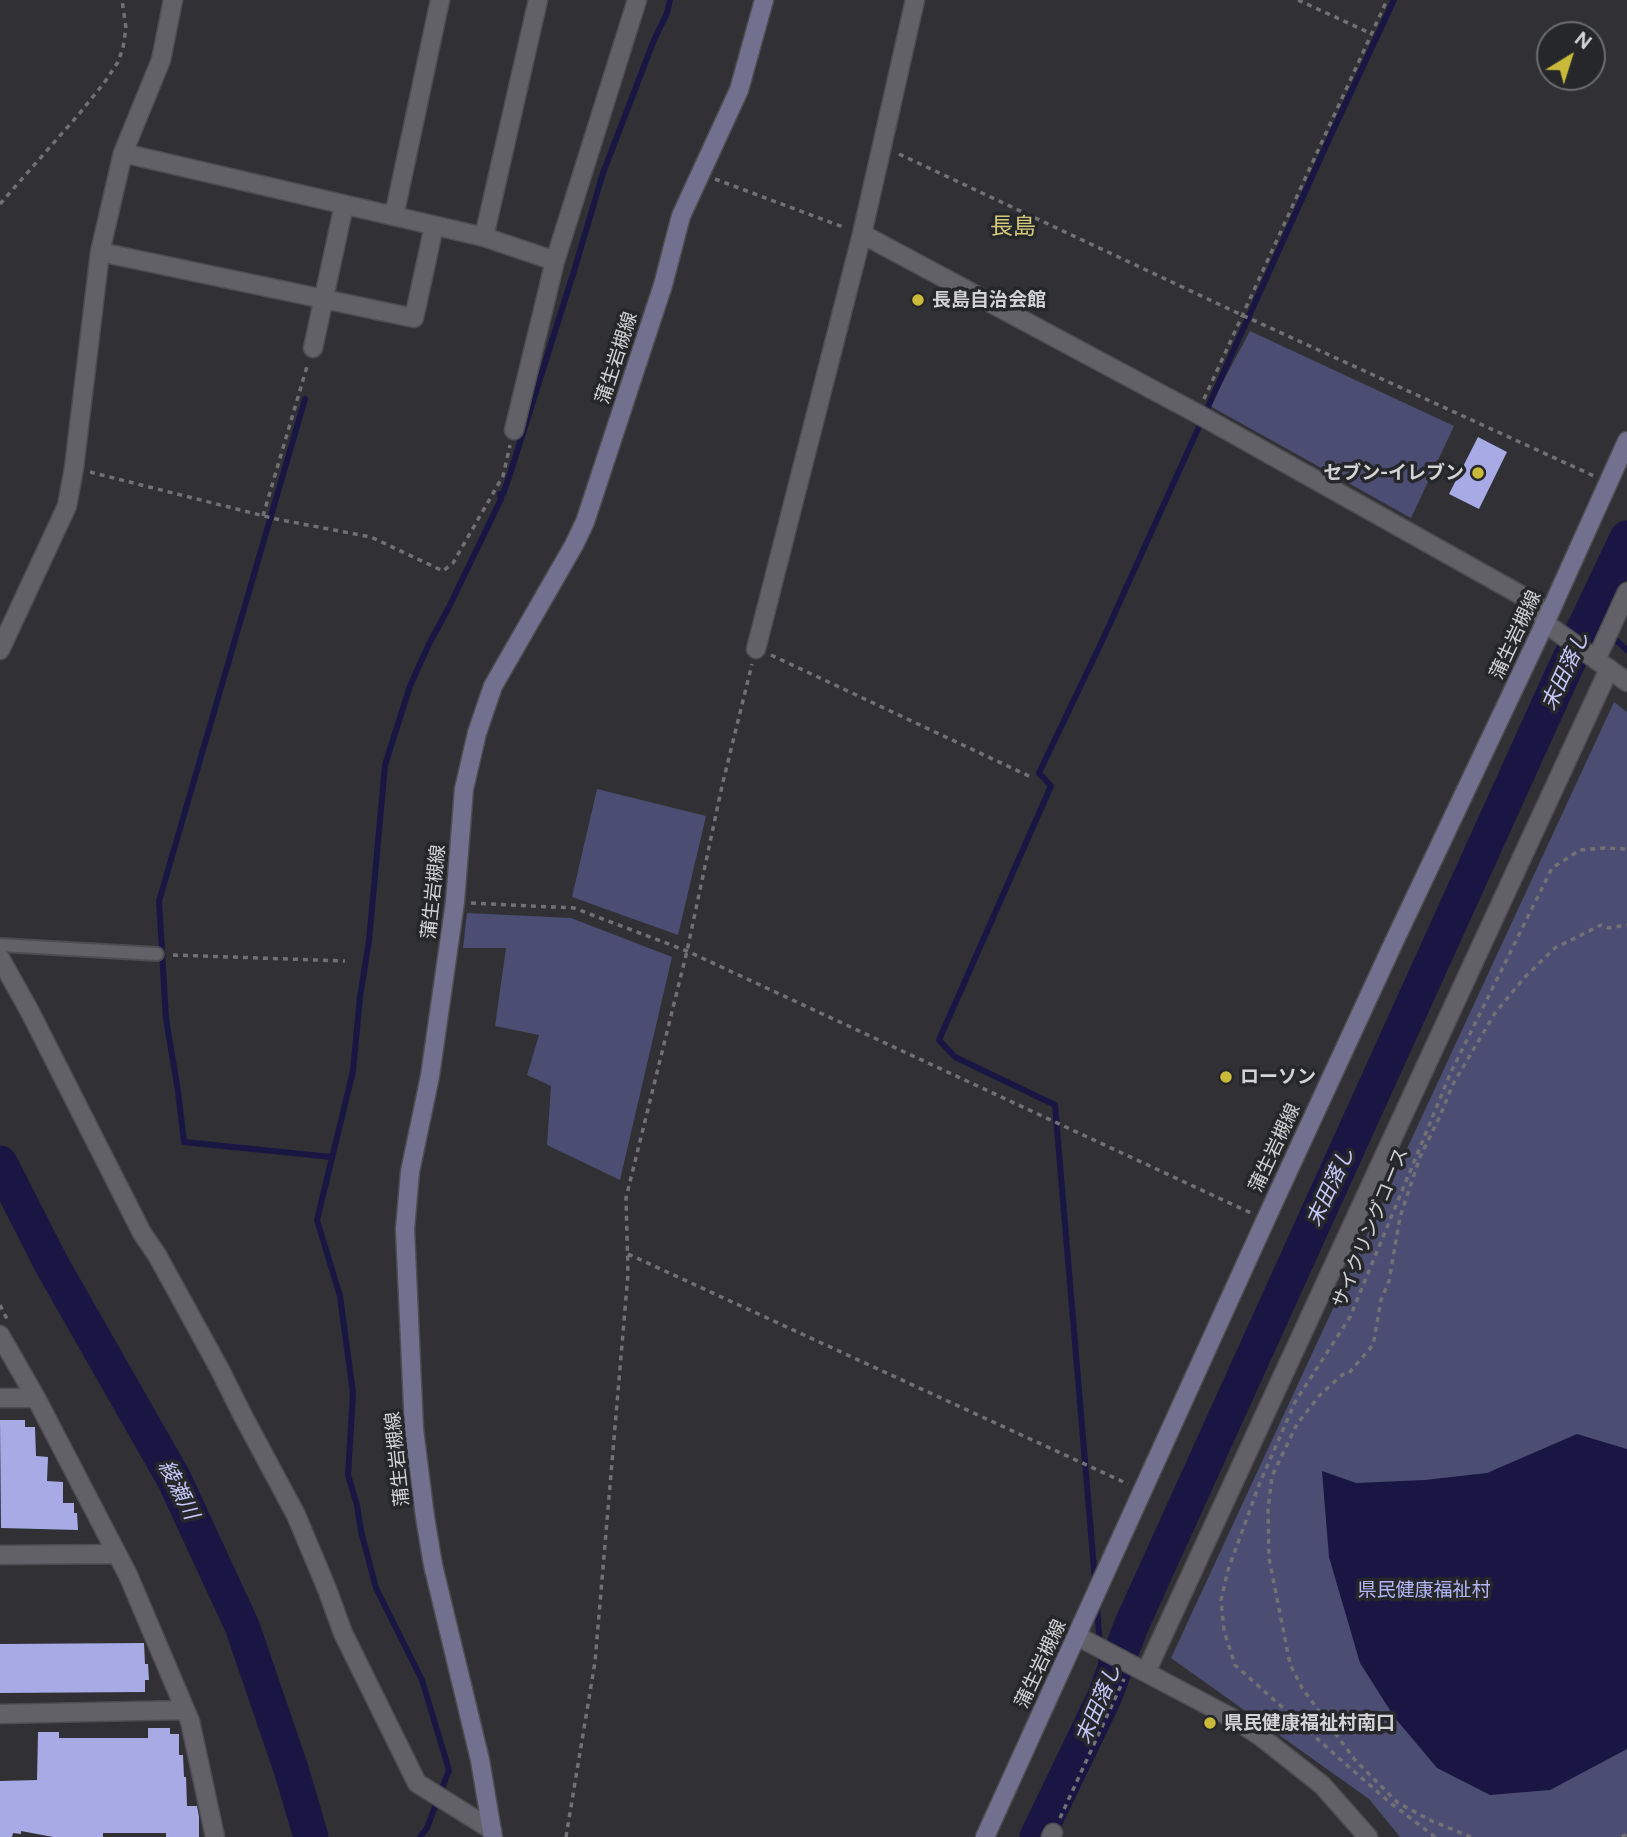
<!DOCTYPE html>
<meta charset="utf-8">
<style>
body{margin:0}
#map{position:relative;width:1627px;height:1837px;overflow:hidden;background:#303035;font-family:Figtree,sans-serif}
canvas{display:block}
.north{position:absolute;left:1536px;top:21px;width:70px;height:70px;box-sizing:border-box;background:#26272b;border:2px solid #6b6c6f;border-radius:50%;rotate:38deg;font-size:19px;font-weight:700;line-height:28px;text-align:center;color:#d3d3d6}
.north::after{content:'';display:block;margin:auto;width:24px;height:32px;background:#caba3a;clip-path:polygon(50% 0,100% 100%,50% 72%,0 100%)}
</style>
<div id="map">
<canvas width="1627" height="1837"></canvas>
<div class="north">N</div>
</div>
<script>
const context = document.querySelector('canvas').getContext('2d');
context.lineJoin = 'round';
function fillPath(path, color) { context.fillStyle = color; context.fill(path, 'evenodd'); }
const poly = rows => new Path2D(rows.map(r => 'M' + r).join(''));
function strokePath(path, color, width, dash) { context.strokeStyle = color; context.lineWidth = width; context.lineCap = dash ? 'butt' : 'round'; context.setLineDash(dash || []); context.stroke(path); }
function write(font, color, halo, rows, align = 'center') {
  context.font = font + ' Figtree,"Noto Sans JP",sans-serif'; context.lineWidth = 7; context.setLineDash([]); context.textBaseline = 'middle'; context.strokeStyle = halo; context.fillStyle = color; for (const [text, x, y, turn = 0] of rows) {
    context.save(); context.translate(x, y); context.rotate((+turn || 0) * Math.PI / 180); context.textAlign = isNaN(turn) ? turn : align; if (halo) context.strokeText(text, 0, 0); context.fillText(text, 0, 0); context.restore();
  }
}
fillPath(poly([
 [1250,331,1454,426,1411,518,1210,406],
 [1614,702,1627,712,1627,1837,1400,1837,1369,1799,1171,1658],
 [597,789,706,816,678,935,572,897],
 [467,913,571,918,672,957,620,1180,547,1145,551,1086,527,1075,539,1035,495,1026,506,948,463,948]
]), '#4c4d72');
fillPath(poly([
 [1577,1434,1627,1449,1627,1749,1550,1790,1490,1795,1437,1768,1395,1718,1360,1663,1329,1557,1322,1471,1356,1483,1425,1480,1487,1473]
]), '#1a1644');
strokePath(poly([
 [305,399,159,901,166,1019,178,1091,184,1142,331,1157],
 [1590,617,1627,650],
 [1095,1581,1055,1105,955,1057,939,1040,1051,786,1039,773,1103,639,1330,137,1394,0],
 [1097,1606,1104,1698],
 [1038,1836,1040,1837],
 [420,1837,427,1828,449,1770,422,1680,376,1588,361,1531,357,1505,348,1475,353,1393,340,1296,317,1220,353,1071,360,997,369,941,385,765,410,686,429,644,449,607,501,499,500,494,503,494,511,471,574,271,603,173,654,40,667,13,670,0]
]), '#1a1644', 6);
strokePath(poly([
 [0,1163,52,1265,174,1479,242,1626,291,1769,311,1837],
 [1037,1837,1104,1698,1131,1626,1563,673,1627,538]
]), '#1a1644', 35);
fillPath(poly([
 [1478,437,1507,452,1479,509,1449,494],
 [0,1420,25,1420,25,1427,35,1427,36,1456,48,1457,47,1481,63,1482,63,1503,74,1503,74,1513,77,1513,78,1530,1,1528],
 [144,1643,145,1664,148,1664,149,1680,145,1680,145,1692,0,1693,0,1644],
 [148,1728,170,1728,170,1734,179,1734,179,1755,183,1755,184,1777,186,1777,187,1806,197,1806,199,1817,199,1837,166,1837,166,1833,103,1833,103,1837,53,1837,21,1831,21,1834,13,1833,12,1837,0,1837,0,1781,37,1780,38,1732,59,1732,59,1738,148,1738]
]), '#a7aae5');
const service = poly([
 [0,945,157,954]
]);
const minor = poly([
 [123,153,484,237,555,261],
 [394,216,440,0],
 [862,234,1198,414,1535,603,1545,623],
 [484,237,538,0],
 [100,252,414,318,434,226],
 [313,348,344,205],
 [514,430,555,261,637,0],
 [756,649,862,234,915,0],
 [0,650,67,506,74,468,100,252,123,153,161,60,173,0],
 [1596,660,1627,592],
 [0,958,29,1010,142,1233,157,1255,219,1368,243,1416,296,1515,327,1589,343,1633,417,1783,492,1830],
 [0,1335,36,1398,128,1575,190,1721,215,1837],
 [0,1398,36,1398],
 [0,1555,117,1554],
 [1146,1672,1609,669],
 [0,1714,185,1710],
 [1051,1837,1053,1833]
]);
const tertiary = poly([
 [1545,623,1627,682],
 [1077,1636,1234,1719,1260,1736,1322,1785,1368,1837]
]);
const secondary = poly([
 [493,1837,480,1760,433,1565,425,1517,414,1429,405,1229,410,1172,430,1076,455,902,464,789,477,733,493,686,574,545,585,522,663,285,681,216,739,90,764,0],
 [985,1837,1266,1219,1393,944,1545,623,1627,441]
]);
strokePath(service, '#4c4c51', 16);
strokePath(minor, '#4c4c51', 21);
strokePath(tertiary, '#4c4c51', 21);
strokePath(secondary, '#4c4c51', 21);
strokePath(poly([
 [1298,0,1372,34],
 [899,154,1242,315,1594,476],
 [715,179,846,228],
 [0,204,79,114,104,83,118,62,123,48,126,28,122,0],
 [1204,399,1387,0],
 [90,472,276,519,371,537,443,571,453,563,503,476,510,445],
 [263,516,308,363],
 [771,655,1031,777],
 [471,903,574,908,687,951,1251,1213],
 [173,955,345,961],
 [628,1254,1128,1484],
 [0,1305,7,1319],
 [1060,1818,1124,1679],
 [566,1837,595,1662,628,1274,626,1198,687,951,722,786,752,664],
 [1435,1837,1388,1801,1341,1760,1235,1665,1224,1631,1221,1600,1228,1570,1259,1485,1295,1402,1350,1317,1451,1072,1552,868,1580,850,1604,848,1627,849],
 [1471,1837,1432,1821,1398,1803,1355,1760,1302,1688,1290,1664,1269,1558,1268,1510,1272,1476,1297,1424,1320,1395,1342,1375,1349,1373,1373,1345,1381,1300,1389,1281,1400,1217,1420,1157,1440,1116,1453,1084,1495,1013,1524,978,1555,948,1601,925,1608,928,1627,925],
 [1622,1837,1627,1834]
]), '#717175', 3.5, [5, 5]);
strokePath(service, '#616167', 12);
strokePath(minor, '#616167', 18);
strokePath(tertiary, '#616167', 18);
strokePath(secondary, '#71718f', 18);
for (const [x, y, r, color] of [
 [918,300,7,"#caba3a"],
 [1478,473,7,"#caba3a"],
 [1226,1077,7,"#caba3a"],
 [1210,1723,7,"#caba3a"]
]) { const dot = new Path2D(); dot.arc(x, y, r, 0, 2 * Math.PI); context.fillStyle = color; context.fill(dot); strokePath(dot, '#26272b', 2.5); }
write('bold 19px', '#d3d3d6', '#26272b', [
 ["長島自治会館",932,300],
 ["セブン-イレブン",1464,473,"right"],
 ["ローソン",1240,1077],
 ["県民健康福祉村南口",1224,1723]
], 'left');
write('19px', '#d3d3d6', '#26272b', [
 ["蒲生岩槻線",617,358,-72],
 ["蒲生岩槻線",1516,635,-65],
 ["蒲生岩槻線",434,892,-84],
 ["蒲生岩槻線",1275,1148,-65],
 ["サイクリングコース",1371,1228,-68],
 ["蒲生岩槻線",398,1459,-96],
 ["蒲生岩槻線",1041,1664,-65]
]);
write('19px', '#b4b7f8', '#26272b', [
 ["県民健康福祉村",1424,1590]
]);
write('italic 21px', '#c6c9fa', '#26272b', [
 ["末田落し",1566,671,-65],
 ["末田落し",1331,1187,-65],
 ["綾瀬川",178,1490,63],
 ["末田落し",1099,1704,-67]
]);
write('23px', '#d3c97b', '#26272b', [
 ["長島",1013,227]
]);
</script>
